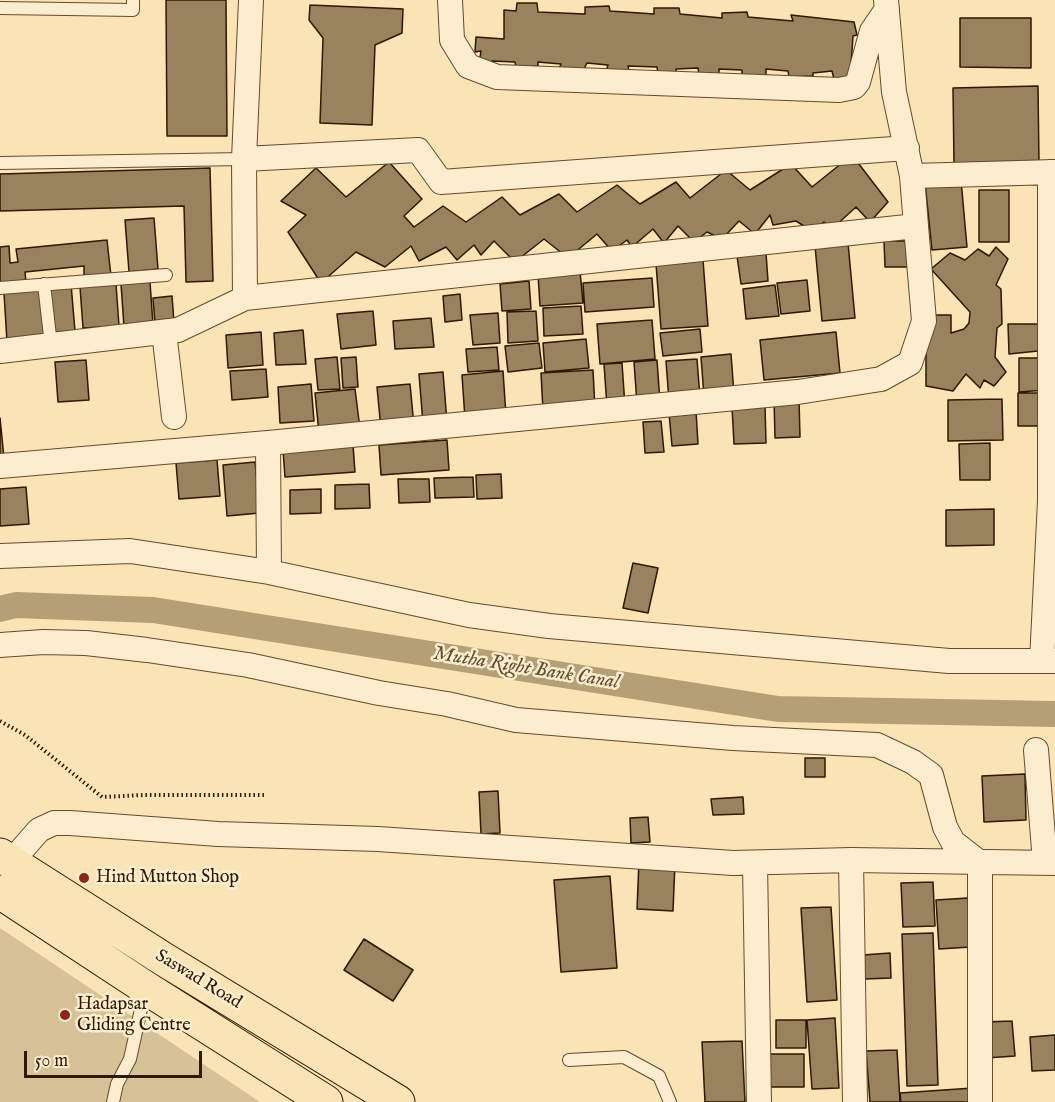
<!DOCTYPE html>
<style>
body{margin:0}
#map{position:relative;width:1055px;height:1102px;overflow:hidden;background:#fae4b5;font-family:"IM FELL English",serif}
canvas{display:block}
.scale{position:absolute;left:24px;top:1051px;width:178px;height:27px;box-sizing:border-box;border:3px solid #2f1800;border-top:0;padding-left:8px;font-size:18px;line-height:21px;white-space:nowrap;color:#2f1800;-webkit-text-stroke:4px #fcedcf;paint-order:stroke}
</style>
<div id="map">
<canvas width="1055" height="1102"></canvas>
<div class="scale">50 m</div>
</div>
<script>
const context = document.querySelector('canvas').getContext('2d');
context.lineJoin = 'round';
function fillPath(path, color) { context.fillStyle = color; context.fill(path, 'evenodd'); }
const poly = rows => new Path2D(rows.map(r => 'M' + r).join(''));
function strokePath(path, color, width, dash) { context.strokeStyle = color; context.lineWidth = width; context.lineCap = dash ? 'butt' : 'round'; context.setLineDash(dash || []); context.stroke(path); }
function write(font, color, halo, rows, align = 'center') {
  context.font = font + ' "IM FELL English",serif'; context.lineWidth = 5; context.setLineDash([]); context.textBaseline = 'middle'; context.strokeStyle = halo; context.fillStyle = color; for (const [text, x, y, turn = 0] of rows) {
    context.save(); context.translate(x, y); context.rotate((+turn || 0) * Math.PI / 180); context.textAlign = isNaN(turn) ? turn : align; if (halo) context.strokeText(text, 0, 0); context.fillText(text, 0, 0); context.restore();
  }
}
fillPath(poly([
 [0,928,260,1102,0,1102]
]), '#d7c196');
strokePath(poly([
 [0,609,16,605,153,610,778,709,1055,714]
]), '#b59f77', 26);
const building = poly([
 [166,0,226,0,227,136,167,136,166,0],
 [517,3,537,3,538,12,585,14,585,7,609,6,610,11,654,14,654,8,679,8,680,14,722,18,722,13,747,12,748,17,793,21,791,15,854,22,857,35,853,36,850,79,834,79,832,71,813,73,813,76,789,77,788,71,766,69,766,77,742,76,742,70,719,69,719,75,699,75,698,68,676,69,676,75,658,74,657,67,628,66,629,72,606,71,608,65,587,63,584,69,559,69,561,64,538,62,538,66,516,68,515,62,492,61,492,65,479,64,481,51,475,52,476,37,504,39,504,10,516,11,517,3],
 [310,5,403,9,402,33,375,45,372,125,320,123,323,38,309,20,310,5],
 [960,18,1031,18,1031,68,960,67,960,18],
 [1038,86,1039,164,954,165,953,88,1038,86],
 [852,155,888,202,870,222,856,207,833,228,824,222,812,231,796,221,773,225,770,215,755,234,739,221,722,239,707,232,694,242,678,226,664,243,653,229,632,247,627,240,612,251,597,234,568,258,544,239,515,262,494,241,481,255,474,245,457,260,446,247,419,261,411,246,385,267,356,252,321,283,288,232,306,215,281,201,316,168,346,197,389,162,422,199,404,216,414,227,443,206,466,222,502,197,520,215,559,194,577,212,617,185,640,204,676,182,690,198,726,170,750,190,791,164,812,187,852,155],
 [210,168,213,281,186,282,184,206,0,211,0,174,210,168],
 [961,180,967,247,932,250,925,183,961,180],
 [979,190,1009,190,1009,242,979,242,979,190],
 [154,218,158,269,129,272,125,220,154,218],
 [107,240,111,276,84,279,84,266,25,272,26,282,0,284,0,247,9,246,10,263,18,262,16,249,107,240],
 [884,241,908,241,908,267,885,267,884,241],
 [848,243,855,318,822,321,815,246,848,243],
 [996,247,1008,259,996,285,1001,289,1002,324,997,328,995,357,1006,372,994,386,984,380,980,388,966,374,953,391,926,386,926,315,951,315,951,333,964,329,969,323,970,312,931,269,950,253,965,260,978,249,989,256,996,247],
 [766,253,768,281,741,284,737,256,766,253],
 [703,260,708,326,661,329,656,264,703,260],
 [580,271,583,303,540,306,538,274,580,271],
 [652,278,654,307,585,312,583,283,652,278],
 [807,280,810,311,781,314,777,283,807,280],
 [529,281,531,309,502,311,500,284,529,281],
 [150,282,153,325,124,327,121,284,150,282],
 [71,284,75,331,54,333,50,286,71,284],
 [116,284,119,326,83,328,80,287,116,284],
 [775,285,779,316,746,319,743,289,775,285],
 [42,290,45,339,7,342,4,293,42,290],
 [460,294,462,320,445,322,443,296,460,294],
 [172,296,174,322,155,323,153,298,172,296],
 [581,306,583,334,544,336,543,308,581,306],
 [373,311,376,345,341,349,337,314,373,311],
 [536,311,538,341,508,343,507,312,536,311],
 [498,313,500,343,473,345,470,315,498,313],
 [431,318,434,347,395,349,393,321,431,318],
 [652,320,655,359,600,364,597,324,652,320],
 [1008,324,1041,324,1038,351,1009,354,1008,324],
 [700,329,702,352,663,356,660,333,700,329],
 [303,330,306,364,276,365,274,333,303,330],
 [261,332,263,365,228,368,226,335,261,332],
 [836,332,840,373,764,380,760,340,836,332],
 [586,339,589,368,545,372,543,343,586,339],
 [539,343,542,368,508,372,505,346,539,343],
 [497,347,499,370,468,372,466,349,497,347],
 [731,354,734,394,704,396,701,357,731,354],
 [337,357,340,389,318,390,315,359,337,357],
 [356,357,358,387,343,388,341,358,356,357],
 [1019,358,1046,358,1046,390,1019,392,1019,358],
 [697,359,700,398,669,401,666,361,697,359],
 [86,360,89,400,58,402,55,362,86,360],
 [657,360,660,402,637,404,634,362,657,360],
 [622,363,625,406,607,407,604,364,622,363],
 [266,369,268,397,232,400,230,371,266,369],
 [593,370,595,409,543,411,541,373,593,370],
 [503,371,506,416,465,419,462,375,503,371],
 [443,372,447,422,423,424,419,374,443,372],
 [311,384,314,421,280,423,278,387,311,384],
 [410,384,414,426,381,429,377,387,410,384],
 [355,389,360,429,319,433,315,393,355,389],
 [1018,393,1044,393,1044,426,1018,426,1018,393],
 [774,399,799,399,800,437,775,438,774,399],
 [1002,399,1003,440,948,441,948,400,1002,399],
 [765,406,766,443,734,444,732,407,765,406],
 [696,411,698,444,672,446,669,413,696,411],
 [0,418,4,458,0,458,0,418],
 [661,421,664,452,645,453,643,422,661,421],
 [447,440,449,470,381,475,379,445,447,440],
 [990,443,990,480,960,480,959,444,990,443],
 [353,445,355,472,285,477,283,450,353,445],
 [217,460,220,496,179,499,176,463,217,460],
 [255,462,260,513,227,516,223,465,255,462],
 [501,474,502,498,477,499,476,475,501,474],
 [473,477,474,497,435,498,434,478,473,477],
 [398,479,429,479,430,502,399,503,398,479],
 [369,484,370,508,335,509,335,485,369,484],
 [26,487,29,524,0,526,0,489,26,487],
 [321,489,321,513,290,514,290,490,321,489],
 [994,509,994,545,946,546,946,510,994,509],
 [633,563,658,568,648,613,623,608,633,563],
 [805,758,825,758,825,777,805,777,805,758],
 [1025,774,1026,820,984,822,982,776,1025,774],
 [498,791,500,833,481,834,479,792,498,791],
 [743,797,744,814,713,815,711,799,743,797],
 [648,817,650,842,631,843,630,818,648,817],
 [639,861,675,863,673,911,637,909,639,861],
 [610,876,617,968,561,972,554,880,610,876],
 [933,882,935,926,903,927,901,883,933,882],
 [968,898,971,947,939,949,936,900,968,898],
 [831,907,837,1000,807,1002,801,908,831,907],
 [933,933,938,1085,907,1086,902,934,933,933],
 [364,939,413,970,393,1001,344,970,364,939],
 [890,953,891,978,865,979,863,955,890,953],
 [835,1018,839,1088,812,1089,807,1020,835,1018],
 [776,1020,806,1020,806,1048,776,1048,776,1020],
 [1012,1021,1015,1056,986,1058,983,1022,1012,1021],
 [1055,1035,1055,1070,1032,1071,1030,1037,1055,1035],
 [742,1041,745,1102,705,1102,702,1042,742,1041],
 [897,1050,900,1102,870,1102,866,1051,897,1050],
 [766,1054,804,1054,804,1087,766,1087,766,1054],
 [973,1088,974,1102,901,1102,900,1093,973,1088]
]);
fillPath(building, '#99825e');
strokePath(building, '#2f1800', 1.5);
const lane = poly([
 [0,8,133,10,133,0],
 [0,163,244,159],
 [44,284,51,345],
 [0,288,166,275],
 [569,1060,624,1057,659,1076,670,1102],
 [113,1102,117,1084,130,1059,145,991]
]);
const street = poly([
 [450,0,452,40,468,66,497,77,839,90,854,87,858,82,872,31,887,9],
 [244,159,418,150,441,182,907,148],
 [912,176,1055,172],
 [245,298,244,159,251,0],
 [164,332,174,417],
 [0,351,178,330,245,298,916,226,912,176,894,92,886,0],
 [268,443,269,572],
 [0,466,268,443,798,392,881,379,910,363,924,321,916,226],
 [0,556,130,551,269,572,469,615,549,626,949,661,1055,661],
 [0,645,43,642,86,643,147,650,248,665,379,693,447,704,516,720,733,738,877,745,913,762,931,775,945,827,953,842,980,863,980,1102],
 [1042,661,1050,501,1050,172],
 [1036,750,1045,862],
 [851,860,855,1102],
 [11,862,39,830,54,823,70,823,218,834,378,839,733,863,851,860,1055,863],
 [755,863,759,1102]
]);
const highway = poly([
 [0,855,165,960,398,1102],
 [0,892,146,988,326,1102]
]);
strokePath(lane, '#624b2d', 14);
strokePath(street, '#624b2d', 26);
strokePath(highway, '#2f1800', 35);
strokePath(poly([
 [0,721,25,735,102,797,144,795,265,795]
]), '#2f1800', 4, [1.5, 3]);
strokePath(lane, '#fcedcf', 12);
strokePath(street, '#fcedcf', 24);
strokePath(highway, '#fae4b5', 33);
for (const [x, y, r, color] of [
 [84,878,6,"#8f2418"],
 [65,1015,6,"#8f2418"]
]) { const dot = new Path2D(); dot.arc(x, y, r, 0, 2 * Math.PI); context.fillStyle = color; context.fill(dot); strokePath(dot, '#fcedcf', 2); }
write('18px', '#2f1800', '#fcedcf', [
 ["Hind Mutton Shop",96,878],
 ["Hadapsar",77,1005],
 ["Gliding Centre",77,1026]
], 'left');
write('18px', '#2f1800', '#fcedcf', [
 ["Saswad Road",198,980,31]
]);
write('italic 20px', '#654e30', '#fcedcf', [
 ["Mutha Right Bank Canal",526,669,9]
]);
</script>
